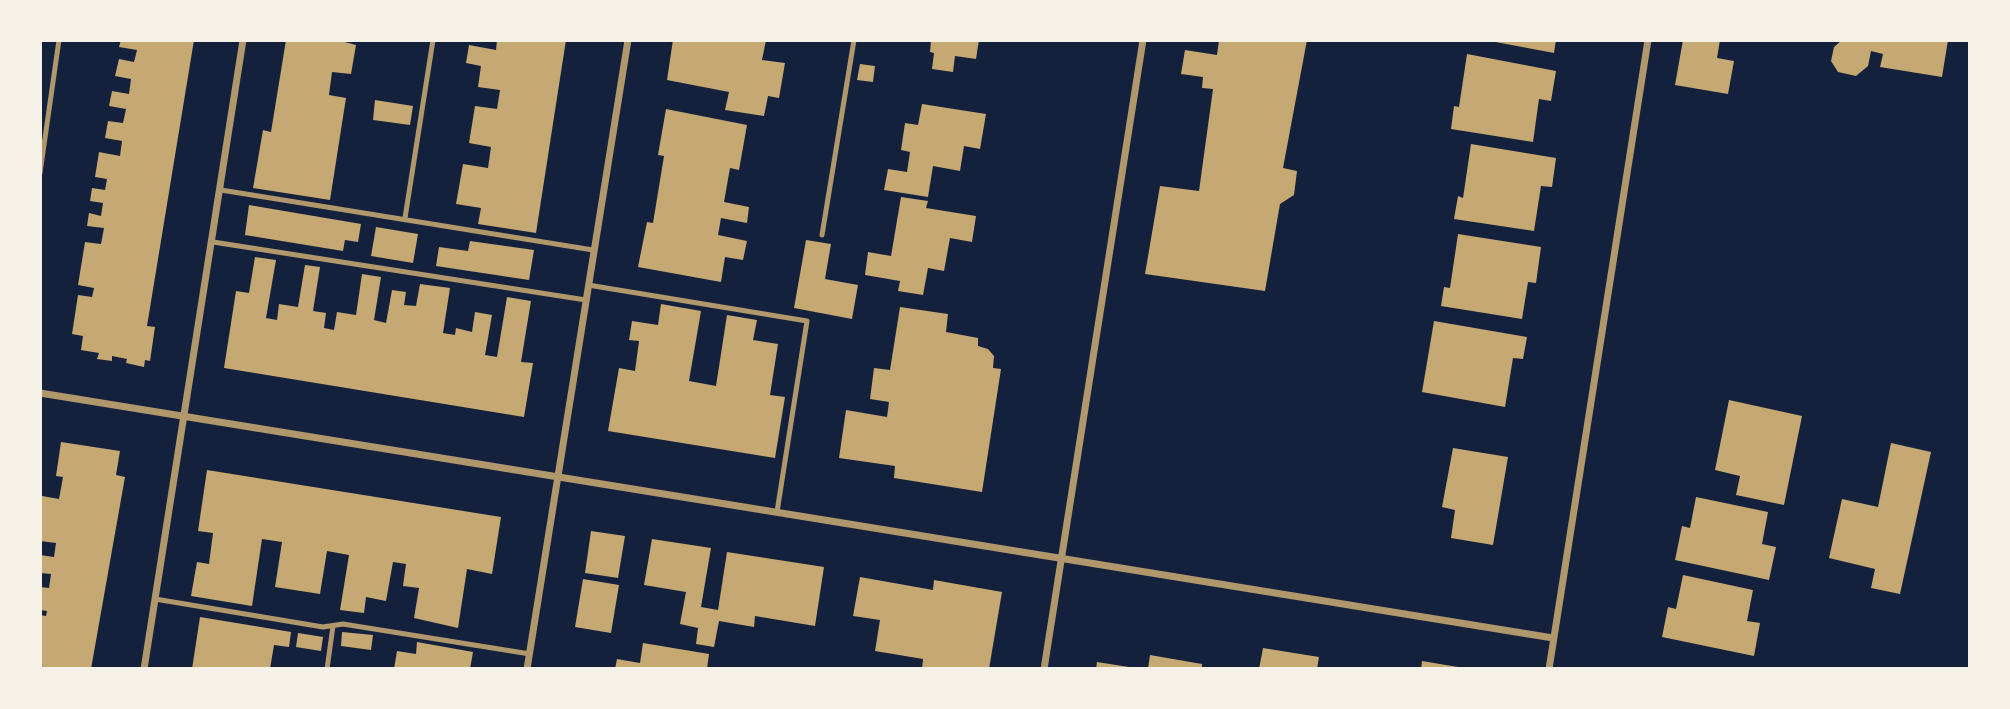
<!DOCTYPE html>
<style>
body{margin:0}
#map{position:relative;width:2010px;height:709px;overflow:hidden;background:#14213d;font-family:"Noto Sans",sans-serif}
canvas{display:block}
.frame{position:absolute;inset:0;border:42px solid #f6f1e7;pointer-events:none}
</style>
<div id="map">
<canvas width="2010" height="709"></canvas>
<div class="frame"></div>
</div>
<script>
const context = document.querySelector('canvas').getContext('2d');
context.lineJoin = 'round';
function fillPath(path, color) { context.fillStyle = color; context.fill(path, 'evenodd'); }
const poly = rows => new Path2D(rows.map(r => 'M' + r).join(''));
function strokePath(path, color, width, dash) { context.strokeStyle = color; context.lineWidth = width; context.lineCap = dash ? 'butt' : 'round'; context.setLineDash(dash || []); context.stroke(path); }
fillPath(poly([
 [121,40,194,40,147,326,155,327,150,361,145,360,144,367,126,363,127,359,112,356,112,361,97,359,99,353,81,350,83,336,72,334,78,295,92,297,94,288,78,285,85,242,101,244,104,228,87,226,89,213,101,216,103,203,90,201,92,188,105,190,107,179,95,177,99,152,120,156,122,141,105,138,108,121,123,123,126,109,109,106,112,91,129,94,131,79,115,76,119,59,134,62,137,50,119,47],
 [286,40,337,40,356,45,351,74,332,72,329,95,346,98,330,200,253,188,263,130,271,132],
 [497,40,566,40,536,233,478,224,481,208,456,204,463,164,488,168,491,147,469,143,475,106,497,109,500,90,478,87,481,66,466,63,469,45,496,50],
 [673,40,766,40,762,60,785,63,779,98,768,96,764,116,725,110,729,92,667,80],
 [931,40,979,40,976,59,955,56,953,72,932,69,934,53,930,52],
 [1219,40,1307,40,1283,168,1297,171,1294,195,1280,204,1265,291,1145,274,1160,186,1199,191,1213,89,1202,88,1203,77,1181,74,1185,50,1217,55],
 [1485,40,1556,40,1554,53],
 [1683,40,1720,40,1717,58,1734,61,1728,94,1675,85],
 [1842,40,1948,40,1942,77,1880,67,1883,54,1871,51,1868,66,1856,76,1838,72,1831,61,1834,47],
 [1467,54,1556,71,1551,101,1539,99,1533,142,1451,129,1454,106,1459,107],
 [860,64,875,66,873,82,857,80],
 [375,100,413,106,410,125,373,120],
 [922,104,986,114,980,149,964,146,960,171,933,166,928,197,884,190,888,169,907,172,910,152,901,150,905,123,918,125],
 [666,109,747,125,739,170,730,168,724,202,749,207,747,223,721,218,718,235,747,241,743,260,725,257,721,282,638,267,647,222,653,223,664,156,658,155],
 [1471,144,1556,158,1552,187,1541,186,1534,231,1454,219,1458,196,1463,198],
 [901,197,928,201,926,208,976,216,972,242,950,238,944,271,928,268,923,295,898,291,900,281,865,275,868,252,891,256],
 [249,205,361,224,358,242,345,240,343,251,245,235],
 [376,227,418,234,413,263,371,256],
 [1458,234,1541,247,1536,283,1528,282,1522,319,1441,306,1444,287,1450,288],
 [806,240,831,244,825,279,858,285,852,319,794,308],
 [470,241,534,250,529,280,436,266,439,247,468,251],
 [255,257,276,260,266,318,277,320,279,304,298,307,305,265,320,267,313,311,326,313,324,328,334,330,337,312,356,315,362,274,381,277,374,320,386,323,392,290,406,292,404,305,416,306,420,284,450,288,443,333,455,335,456,328,472,332,475,312,492,315,485,355,497,357,507,297,531,301,521,362,533,363,524,417,224,368,236,291,249,293],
 [661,304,701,311,689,381,716,386,727,315,757,320,753,340,778,344,770,395,785,397,775,458,608,431,619,368,635,371,639,341,629,340,632,321,658,325],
 [900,307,948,314,946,332,978,338,978,346,988,349,994,356,993,368,1001,369,982,492,894,478,895,466,839,458,846,410,887,417,889,402,870,399,874,368,890,370],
 [1434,321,1527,337,1523,359,1513,358,1505,407,1422,392],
 [1729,400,1802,416,1784,505,1736,495,1740,476,1715,470],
 [61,442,120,451,116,475,125,477,91,669,40,669,40,615,46,616,47,611,40,610,40,587,49,588,51,574,40,573,40,555,54,557,56,543,40,541,40,507,42,496,59,499,63,477,56,476],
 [1891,443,1931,452,1900,594,1871,588,1875,569,1829,558,1842,499,1878,507],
 [1453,448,1508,457,1493,545,1451,538,1455,510,1442,507],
 [207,470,501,517,492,574,467,569,458,628,414,618,419,588,403,586,406,564,393,562,386,601,366,597,364,613,340,610,349,555,327,551,320,594,275,587,282,542,262,539,252,606,191,596,197,562,209,564,213,533,198,531],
 [1696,497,1768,512,1762,544,1776,547,1769,580,1675,560,1682,526,1690,528],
 [591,531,625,536,618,578,585,573],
 [652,539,711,548,701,607,718,610,727,552,824,567,815,626,755,616,754,627,719,621,714,647,696,644,698,628,680,624,686,592,644,585],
 [1683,575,1753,590,1747,621,1760,623,1754,656,1662,637,1668,607,1676,609],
 [860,577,933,590,934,580,1002,592,989,669,922,669,923,659,875,651,880,620,853,616],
 [583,579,619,585,611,633,575,627],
 [200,617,291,632,289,647,274,645,270,669,192,669],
 [342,632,373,635,371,650,341,646],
 [298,633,323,637,321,651,296,647],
 [417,642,473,652,470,669,394,669,397,651,416,654],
 [643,643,709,654,707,669,615,669,617,659,640,663],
 [1263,648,1319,657,1317,669,1259,669],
 [1150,655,1202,664,1202,669,1148,669],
 [1422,661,1458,667,1458,669,1421,669],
 [1097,662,1129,667,1129,669,1096,669]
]), '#c6a872');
strokePath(poly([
 [40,173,59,40],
 [221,190,593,250],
 [405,218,433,40],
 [822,235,854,40],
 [213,242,586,300],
 [588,285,807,321,777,512],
 [155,599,323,627,343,624,530,654],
 [327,669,333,626]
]), '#b1986c', 5);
strokePath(poly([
 [40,393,1553,638],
 [144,669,243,40],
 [527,669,628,40],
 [1044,669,1143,40],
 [1549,669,1648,40]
]), '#b1986c', 7);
</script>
